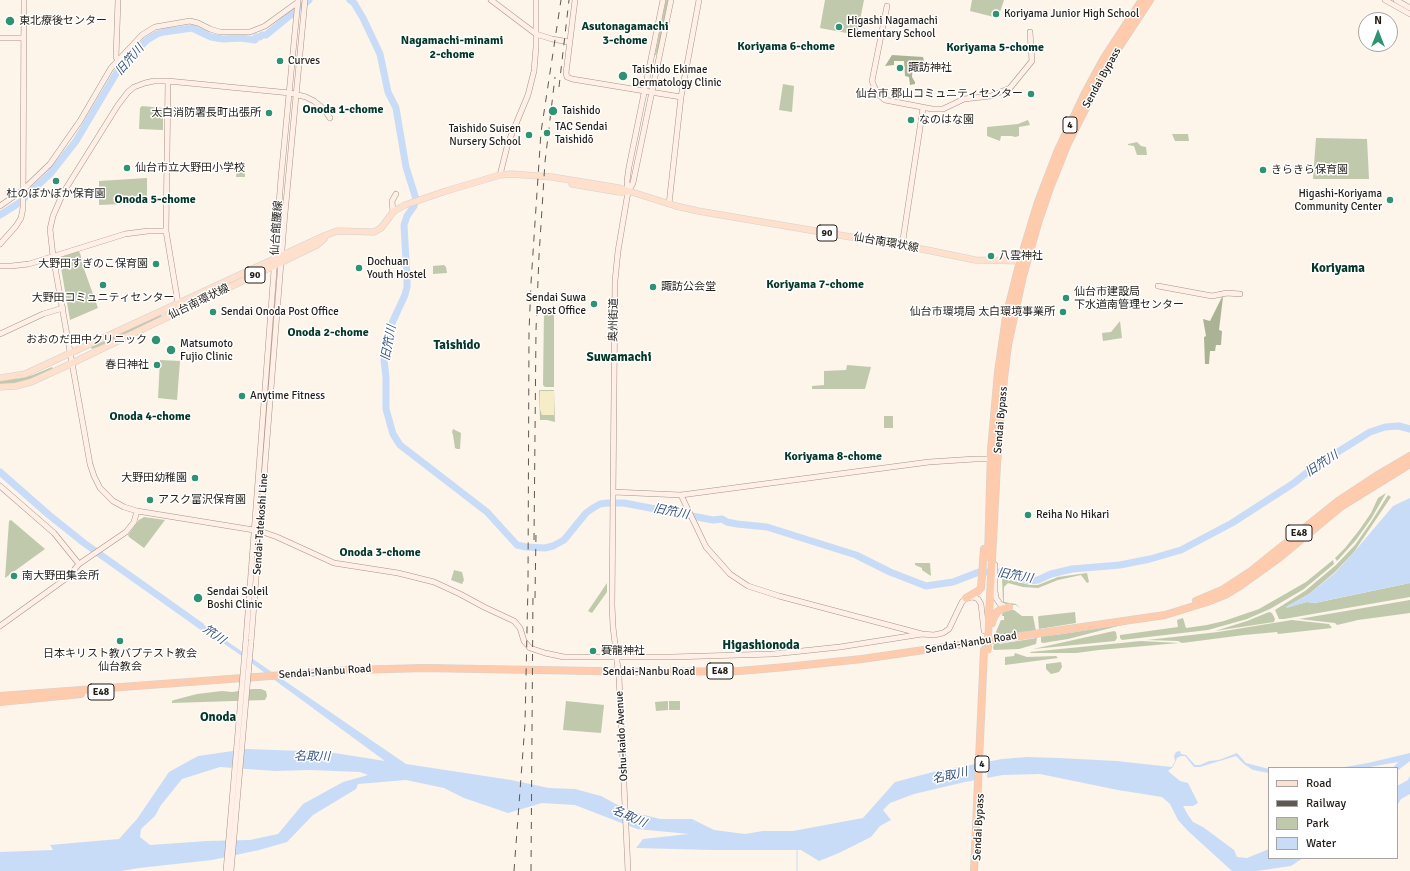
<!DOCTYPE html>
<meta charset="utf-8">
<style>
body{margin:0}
#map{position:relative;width:1410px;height:871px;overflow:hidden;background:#fdf4ea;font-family:Signika,sans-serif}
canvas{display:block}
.legend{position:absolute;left:1268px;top:767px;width:130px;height:92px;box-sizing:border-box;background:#fff;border:1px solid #a7a5a3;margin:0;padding:5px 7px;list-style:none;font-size:12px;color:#241f19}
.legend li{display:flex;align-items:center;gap:8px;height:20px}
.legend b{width:20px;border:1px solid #a7a5a3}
.north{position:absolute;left:1358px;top:12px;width:40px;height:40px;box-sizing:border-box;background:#fff;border:1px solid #a7a5a3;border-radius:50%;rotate:0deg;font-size:11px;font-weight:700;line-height:16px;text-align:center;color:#241f19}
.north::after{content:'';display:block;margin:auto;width:14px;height:18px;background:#2d9370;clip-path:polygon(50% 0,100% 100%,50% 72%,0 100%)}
</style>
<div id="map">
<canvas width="1410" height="871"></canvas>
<ul class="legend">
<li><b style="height:5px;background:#fee0cd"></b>Road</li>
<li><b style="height:5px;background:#5f5952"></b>Railway</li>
<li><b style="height:11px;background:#c0c9ac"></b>Park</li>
<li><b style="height:11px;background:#c8dcf8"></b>Water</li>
</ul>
<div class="north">N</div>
</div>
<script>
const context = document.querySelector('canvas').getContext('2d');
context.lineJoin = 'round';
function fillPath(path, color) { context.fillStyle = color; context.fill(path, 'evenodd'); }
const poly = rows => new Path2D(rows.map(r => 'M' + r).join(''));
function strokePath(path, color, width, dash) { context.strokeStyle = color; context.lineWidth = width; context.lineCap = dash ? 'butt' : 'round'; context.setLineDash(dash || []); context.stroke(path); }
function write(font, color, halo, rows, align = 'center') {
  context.font = font + ' Signika,"Noto Sans JP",sans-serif'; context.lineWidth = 3; context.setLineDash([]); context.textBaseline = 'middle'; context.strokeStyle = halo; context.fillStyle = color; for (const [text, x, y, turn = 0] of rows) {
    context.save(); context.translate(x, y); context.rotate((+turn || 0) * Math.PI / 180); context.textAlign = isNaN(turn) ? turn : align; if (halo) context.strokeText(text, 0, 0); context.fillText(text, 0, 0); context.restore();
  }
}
fillPath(poly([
 [666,0,668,0,659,46,656,55,655,55],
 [825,0,864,0,857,35,820,28],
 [972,0,1004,0,998,18,970,11],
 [783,84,794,86,792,112,779,110],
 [142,106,163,108,163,130,139,129,140,108],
 [1028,120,1030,125,1019,127,1019,136,1015,137,1012,136,1001,136,1000,141,987,136,987,127,1018,124],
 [1172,134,1188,134,1189,141,1175,141],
 [1316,138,1367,139,1369,179,1313,179],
 [1137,142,1141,146,1146,147,1147,155,1137,155,1134,146,1128,145,1128,144],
 [237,162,244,163,245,164,245,177,236,177],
 [147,178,147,203,99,205,99,181],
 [78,251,80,253,84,269,98,308,70,320,60,262,63,256],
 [444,265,446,267,447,273,433,274,433,266],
 [544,310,554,310,554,387,545,387,543,385],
 [161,314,162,318,113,341,92,349,90,346],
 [1120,321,1122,338,1103,341,1102,333,1111,332],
 [160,360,180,361,177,400,158,398],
 [847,365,871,367,865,389,812,389,812,386,824,385,824,371,846,370],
 [52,367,53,369,35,378,11,384,0,385,0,380,22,378,33,375],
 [539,390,554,390,555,422,547,420,540,420],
 [884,416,893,416,893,428,884,428],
 [453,429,461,433,460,449,457,449,455,448,453,435,452,432],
 [1386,493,1371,519,1356,540,1337,561,1335,558,1345,548,1360,529,1371,513,1378,498],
 [1388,495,1391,497,1354,552,1335,572,1309,594,1286,607,1307,602,1315,603,1410,583,1410,597,1284,619,1279,619,1275,610,1305,591,1336,565,1355,545,1371,522],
 [144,517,165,520,144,548,129,537,128,535,139,520],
 [11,520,45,549,5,578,9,521],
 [1333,560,1334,564,1304,589,1270,609,1247,619,1208,630,1122,640,1120,638,1120,635,1178,627,1177,620,1183,618,1186,628,1207,625,1224,621,1259,609,1306,582],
 [915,563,930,563,931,576,922,570,922,568,915,565],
 [454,570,462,572,464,580,462,584,451,580],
 [1087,573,1089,582,1087,583,1081,575,1058,580,1038,588,1023,587,1008,583,1004,587,1004,602,1016,604,1020,608,1016,605,1007,605,1003,602,1002,578,1030,585,1038,585,1058,577],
 [607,583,607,592,592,613,588,611],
 [1410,600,1410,613,1358,620,1337,625,1335,623,1299,619],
 [1006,609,1014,610,1022,616,1033,616,1036,631,994,637,1001,620,1004,620,1004,616,1002,616,1003,611],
 [1075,612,1076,623,1039,629,1038,617,1039,616],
 [1269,612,1272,613,1275,619,1274,622,1215,631,1247,621],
 [1292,620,1329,624,1332,628,1278,634,1277,632,1244,635,1182,643,1178,641,1147,640,1218,632],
 [1126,624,1068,639,1043,643,1041,642,1041,636,1056,635],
 [1114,631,1116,632,1117,638,1115,641,1033,649],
 [1037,638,1036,644,1019,649,994,650,993,648,994,642,999,641,999,644],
 [1141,641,1179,643,1099,650,1076,653,1031,653,1030,652],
 [1015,653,1027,657,1056,656,1058,658,1005,665,1005,657,1014,656],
 [1061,662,1062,667,1059,672,1051,674,1046,669,1046,664],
 [252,689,261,689,266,691,267,696,265,700,172,703,172,701,174,700,197,694,222,691,232,692],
 [566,701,604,705,601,733,563,730],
 [668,701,668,710,656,711,655,702],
 [669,701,680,701,680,710,669,710]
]), '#c0c9ac');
fillPath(poly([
 [892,55,923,57,924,61,913,61,912,77,915,82,915,84,910,85,909,77,905,76,904,61,894,61,894,65,885,66],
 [1222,297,1223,297,1219,330,1222,331,1221,345,1216,345,1215,351,1210,351,1209,364,1205,364,1204,337,1206,336,1203,319,1210,321]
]), '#aab495');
fillPath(poly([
 [540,391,554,391,554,415,542,415,540,409]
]), '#f6ecc7');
fillPath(poly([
 [1410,498,1410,583,1314,603,1307,602,1287,608,1286,607,1309,594,1335,573,1354,552,1393,506],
 [196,620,406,764,511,780,549,788,575,789,601,796,629,811,660,819,692,819,714,830,745,834,763,831,793,831,863,818,895,782,933,772,1002,759,1027,757,1059,758,1116,761,1172,767,1175,761,1174,756,1176,752,1180,751,1181,754,1186,755,1195,765,1200,765,1209,761,1219,760,1237,753,1246,763,1269,769,1269,773,1253,770,1244,764,1236,756,1200,767,1194,767,1185,756,1181,756,1177,758,1173,767,1168,771,1180,781,1188,783,1198,803,1193,806,1183,806,1188,815,1193,822,1203,827,1234,850,1237,857,1247,858,1269,849,1269,858,1303,858,1291,866,1256,871,1232,871,1188,831,1178,820,1170,804,1162,797,1118,790,1040,774,1003,775,965,782,914,794,890,803,883,810,891,820,880,826,871,837,839,853,819,861,801,850,713,850,636,848,643,839,689,834,637,829,575,805,542,803,508,813,464,798,444,788,406,780,358,784,356,789,313,815,287,842,259,850,212,860,139,868,121,871,0,871,0,852,53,850,50,845,119,839,137,819,169,772,198,756,247,749,328,752,385,761,239,654,194,623],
 [220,767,275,771,310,770,360,772,368,775,343,782,303,804,278,834,250,840,207,841,150,845,140,837,141,829,155,816,161,805,182,779],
 [1410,753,1410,761,1397,771,1397,768,1393,768,1398,762,1364,768,1339,768,1368,763],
 [1410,776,1410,794,1401,799,1397,806,1397,786,1408,780]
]), '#c8dcf8');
fillPath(poly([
 [988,760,987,780,975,782,976,762]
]), '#fdf4ea');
strokePath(poly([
 [797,871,797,850]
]), '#c8dcf8', 1);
strokePath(poly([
 [350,0,354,3,363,18,380,54,388,92,396,108,406,167,416,199,414,206,407,216,404,225,407,278,407,287,405,295,392,323,384,360,386,377,386,409,391,427,393,434,400,445,487,512,517,545,526,547,545,548,553,546,564,540,586,513,593,508,600,504,607,503,624,503,713,520,722,519,727,522,737,524,767,527,856,555,890,572,926,586,953,582,979,572,1002,572,1029,581,1038,580,1051,574,1072,569,1120,565,1150,559,1181,550,1232,523,1294,483,1315,466,1370,432,1385,427,1399,426,1410,429],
 [0,215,19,203,50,174,76,141,117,72,132,55,147,40,157,34,164,32,192,28,211,37,223,39,241,38,255,40,256,37,260,37,262,35,266,35,309,0],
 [0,472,49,515,84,543,201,626]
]), '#c8dcf8', 7);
const secondary = poly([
 [491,0,536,34,552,39,569,42],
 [575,0,566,73,567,77,572,79,681,97],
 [1385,0,1410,14],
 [1396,0,1410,8],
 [887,6,872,81,874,86,878,94,885,100,932,109,943,109,964,99,991,96,1010,88,1032,61,1030,32],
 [0,38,24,38],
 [118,60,116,57,118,0],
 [168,81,166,231,178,303],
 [330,118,324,109,314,101,306,97,290,93,168,81,154,81,145,83,134,87,128,92,118,105,63,193,53,216,50,229,53,256,90,464,94,476,100,488,113,501,124,507,137,511,260,531,277,537,334,563,398,573,434,582,460,594,484,607,514,621,520,628,524,641,530,648,545,653,564,657,672,657,773,654,840,647,922,634],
 [500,175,508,143,528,95,534,71,536,47,536,0],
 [628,191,627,181,629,167,663,0],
 [669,204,681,97,699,0],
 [0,206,23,190,50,164,80,121,111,68,142,35,155,27,190,21,198,23,210,29,220,32,250,32,265,26,298,2],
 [393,212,392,201,396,194],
 [0,244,16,226,21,218,23,208,24,0],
 [902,246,923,108],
 [0,266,11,266,29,264,125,234,148,231,166,231],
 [1158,286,1212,296,1227,293,1240,294],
 [0,334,43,314,63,308],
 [0,486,54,533,79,564],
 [613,492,681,495,929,462,975,459,992,459],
 [681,495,706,547,730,574,748,586,779,596,922,634,934,635,943,633,949,629,962,602,966,598,973,597,978,599,981,604,984,631],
 [995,565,995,591,996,598,1000,604,1008,607],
 [0,626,57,585,68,577,79,564,126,532,134,522,137,511],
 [246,639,281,178,298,0],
 [251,642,284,224,305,0],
 [617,660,613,627,612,605,615,281,618,251,628,192,633,183,671,0],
 [619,677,628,871]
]);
const primary = poly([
 [572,184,619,192,626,192],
 [0,378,25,374,324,236,337,231,374,232,381,228,394,211,405,205,446,191,500,175,511,174,552,177,619,188,676,206,698,211,927,250,975,260,1024,261],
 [0,387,16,386,31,382,64,367,292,257,317,245,324,239]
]);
const highway = poly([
 [988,557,991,450,998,372,1006,317,1020,261,1038,202,1058,150,1085,93,1104,58,1142,0],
 [966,598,978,591,981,588,984,549],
 [1196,601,1222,590,1251,571,1338,501,1376,476,1410,456],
 [992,623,993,619,997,612,1002,609,1009,607],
 [988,635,997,464,1004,378,1008,345,1023,276,1039,220,1050,188,1068,143,1110,61,1150,0],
 [0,696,351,670,425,668,648,672,739,671,786,667,862,659,1165,615,1207,602,1225,595,1240,586,1279,558,1342,506,1410,464],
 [0,702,81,694],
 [974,871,984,650]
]);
strokePath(secondary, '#a39687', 6);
strokePath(primary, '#d3d2d1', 7);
strokePath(highway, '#d3d2d1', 8);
strokePath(secondary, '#ffefe6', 5);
strokePath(primary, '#fee0cd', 6);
strokePath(highway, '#fecbac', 7);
strokePath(poly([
 [559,87,569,0],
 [534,540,536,330,539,256,545,162,555,77],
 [535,598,536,534],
 [514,871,525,724,528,584,529,332,531,283,541,132,561,0],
 [531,871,533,592]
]), '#5f5952', 1, [7, 7]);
const secondaryBridge = poly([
 [617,661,619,677],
 [226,871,246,639],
 [231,871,251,642]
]);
const highwayBridge = poly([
 [988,650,988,635]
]);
strokePath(secondaryBridge, '#a39687', 6, []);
strokePath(highwayBridge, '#d3d2d1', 8, []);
strokePath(secondaryBridge, '#ffefe6', 5);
strokePath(highwayBridge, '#fecbac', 7);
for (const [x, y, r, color] of [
 [996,14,4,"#2d9370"],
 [10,21,5,"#2d9370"],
 [839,27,4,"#2d9370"],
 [280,61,4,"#2d9370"],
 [900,68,4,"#2d9370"],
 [623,76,5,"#2d9370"],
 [1031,94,4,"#2d9370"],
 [553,111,5,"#2d9370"],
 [269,113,4,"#2d9370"],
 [911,120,4,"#2d9370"],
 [547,133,4,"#2d9370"],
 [529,135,4,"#2d9370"],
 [127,168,4,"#2d9370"],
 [1263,170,4,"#2d9370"],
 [56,181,4,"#2d9370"],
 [1390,200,4,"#2d9370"],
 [991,256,4,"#2d9370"],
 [156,264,4,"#2d9370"],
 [359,268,4,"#2d9370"],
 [103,285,4,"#2d9370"],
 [653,287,4,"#2d9370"],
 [1066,298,4,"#2d9370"],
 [594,304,4,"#2d9370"],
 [213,312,4,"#2d9370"],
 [1063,312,4,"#2d9370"],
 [156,340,5,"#2d9370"],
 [171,350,5,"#2d9370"],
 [157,365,4,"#2d9370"],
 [242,396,4,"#2d9370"],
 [195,478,4,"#2d9370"],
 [150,500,4,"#2d9370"],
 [1028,515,4,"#2d9370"],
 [14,576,4,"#2d9370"],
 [198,598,5,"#2d9370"],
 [120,641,4,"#2d9370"],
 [593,651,4,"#2d9370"]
]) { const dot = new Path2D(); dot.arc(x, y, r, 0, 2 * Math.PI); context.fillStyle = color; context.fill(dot); strokePath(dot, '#fff', 1.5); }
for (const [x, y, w] of [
 [1070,125,14],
 [827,233,20],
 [255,275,20],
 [1299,533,26],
 [720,671,26],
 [101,692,26],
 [982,764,14]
]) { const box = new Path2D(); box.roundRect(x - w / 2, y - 8, w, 16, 3); context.fillStyle = '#fff'; context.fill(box); strokePath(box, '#241f19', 1); }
write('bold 10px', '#241f19', null, [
 ["4",1070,125],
 ["90",827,233],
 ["90",255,275],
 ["E48",1299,533],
 ["E48",720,671],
 ["E48",101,692],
 ["4",982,764]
]);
write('11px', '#241f19', '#fff', [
 ["Koriyama Junior High School",1004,14],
 ["東北療後センター",19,21],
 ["Higashi Nagamachi",847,21],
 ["Elementary School",847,34],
 ["Curves",288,61],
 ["諏訪神社",908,68],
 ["Taishido Ekimae",632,70],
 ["Dermatology Clinic",632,83],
 ["仙台市 郡山コミュニティセンター",1023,94,"right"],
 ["Taishido",562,111],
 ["太白消防署長町出張所",261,113,"right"],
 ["なのはな園",919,120],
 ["TAC Sendai",555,127],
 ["Taishidō",555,140],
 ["Taishido Suisen",521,129,"right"],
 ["Nursery School",521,142,"right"],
 ["仙台市立大野田小学校",135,168],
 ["きらきら保育園",1271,170],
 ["杜のぽかぽか保育園",56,194,"center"],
 ["Higashi-Koriyama",1382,194,"right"],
 ["Community Center",1382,207,"right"],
 ["八雲神社",999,256],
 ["Dochuan",367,262],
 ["Youth Hostel",367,275],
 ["大野田すぎのこ保育園",148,264,"right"],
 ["諏訪公会堂",661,287],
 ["仙台市建設局",1074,292],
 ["下水道南管理センター",1074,305],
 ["大野田コミュニティセンター",103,298,"center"],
 ["Sendai Suwa",586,298,"right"],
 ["Post Office",586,311,"right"],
 ["Sendai Onoda Post Office",221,312],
 ["仙台市環境局 太白環境事業所",1055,312,"right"],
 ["おおのだ田中クリニック",147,340,"right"],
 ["Matsumoto",180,344],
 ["Fujio Clinic",180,357],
 ["春日神社",149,365,"right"],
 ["Anytime Fitness",250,396],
 ["大野田幼稚園",187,478,"right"],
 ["アスク富沢保育園",158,500],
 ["Reiha No Hikari",1036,515],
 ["南大野田集会所",22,576],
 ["Sendai Soleil",207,592],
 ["Boshi Clinic",207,605],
 ["賽龍神社",601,651],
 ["日本キリスト教バプテスト教会",120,654,"center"],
 ["仙台教会",120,667,"center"]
], 'left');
write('11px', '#241f19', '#fff', [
 ["Sendai Bypass",1102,78,-61],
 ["仙台館腰線",277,228,-86],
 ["仙台南環状線",886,243,10],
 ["仙台南環状線",199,302,-26],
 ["奥州街道",614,320,-89],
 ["Sendai Bypass",1001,420,-85],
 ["Sendai-Tatekoshi Line",261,524,-86],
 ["Sendai-Nanbu Road",971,643,-9],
 ["Sendai-Nanbu Road",325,672,-4],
 ["Sendai-Nanbu Road",649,672],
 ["Oshu-kaido Avenue",622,736,-93],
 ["Sendai Bypass",979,827,-87]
]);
write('bold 12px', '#043828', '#fff', [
 ["Asutonagamachi",625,27],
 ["3-chome",625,41],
 ["Nagamachi-minami",452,41],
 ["2-chome",452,55],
 ["Koriyama 6-chome",786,47],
 ["Koriyama 5-chome",995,48],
 ["Onoda 1-chome",343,110],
 ["Onoda 5-chome",155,200],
 ["Koriyama 7-chome",815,285],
 ["Onoda 2-chome",328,333],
 ["Onoda 4-chome",150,417],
 ["Koriyama 8-chome",833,457],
 ["Onoda 3-chome",380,553]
]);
write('italic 12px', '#37547c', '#fff', [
 ["旧笊川",130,60,-49],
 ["旧笊川",389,343,-79],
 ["旧笊川",1322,464,-33],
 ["旧笊川",671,512,11],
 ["旧笊川",1015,576,10],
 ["笊川",214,635,35],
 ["名取川",312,757,1],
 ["名取川",950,776,-13],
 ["名取川",629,817,24]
]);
write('bold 13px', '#043828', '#fff', [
 ["Koriyama",1338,269],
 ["Taishido",457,346],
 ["Suwamachi",619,358],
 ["Higashionoda",761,646],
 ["Onoda",218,718]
]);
</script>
